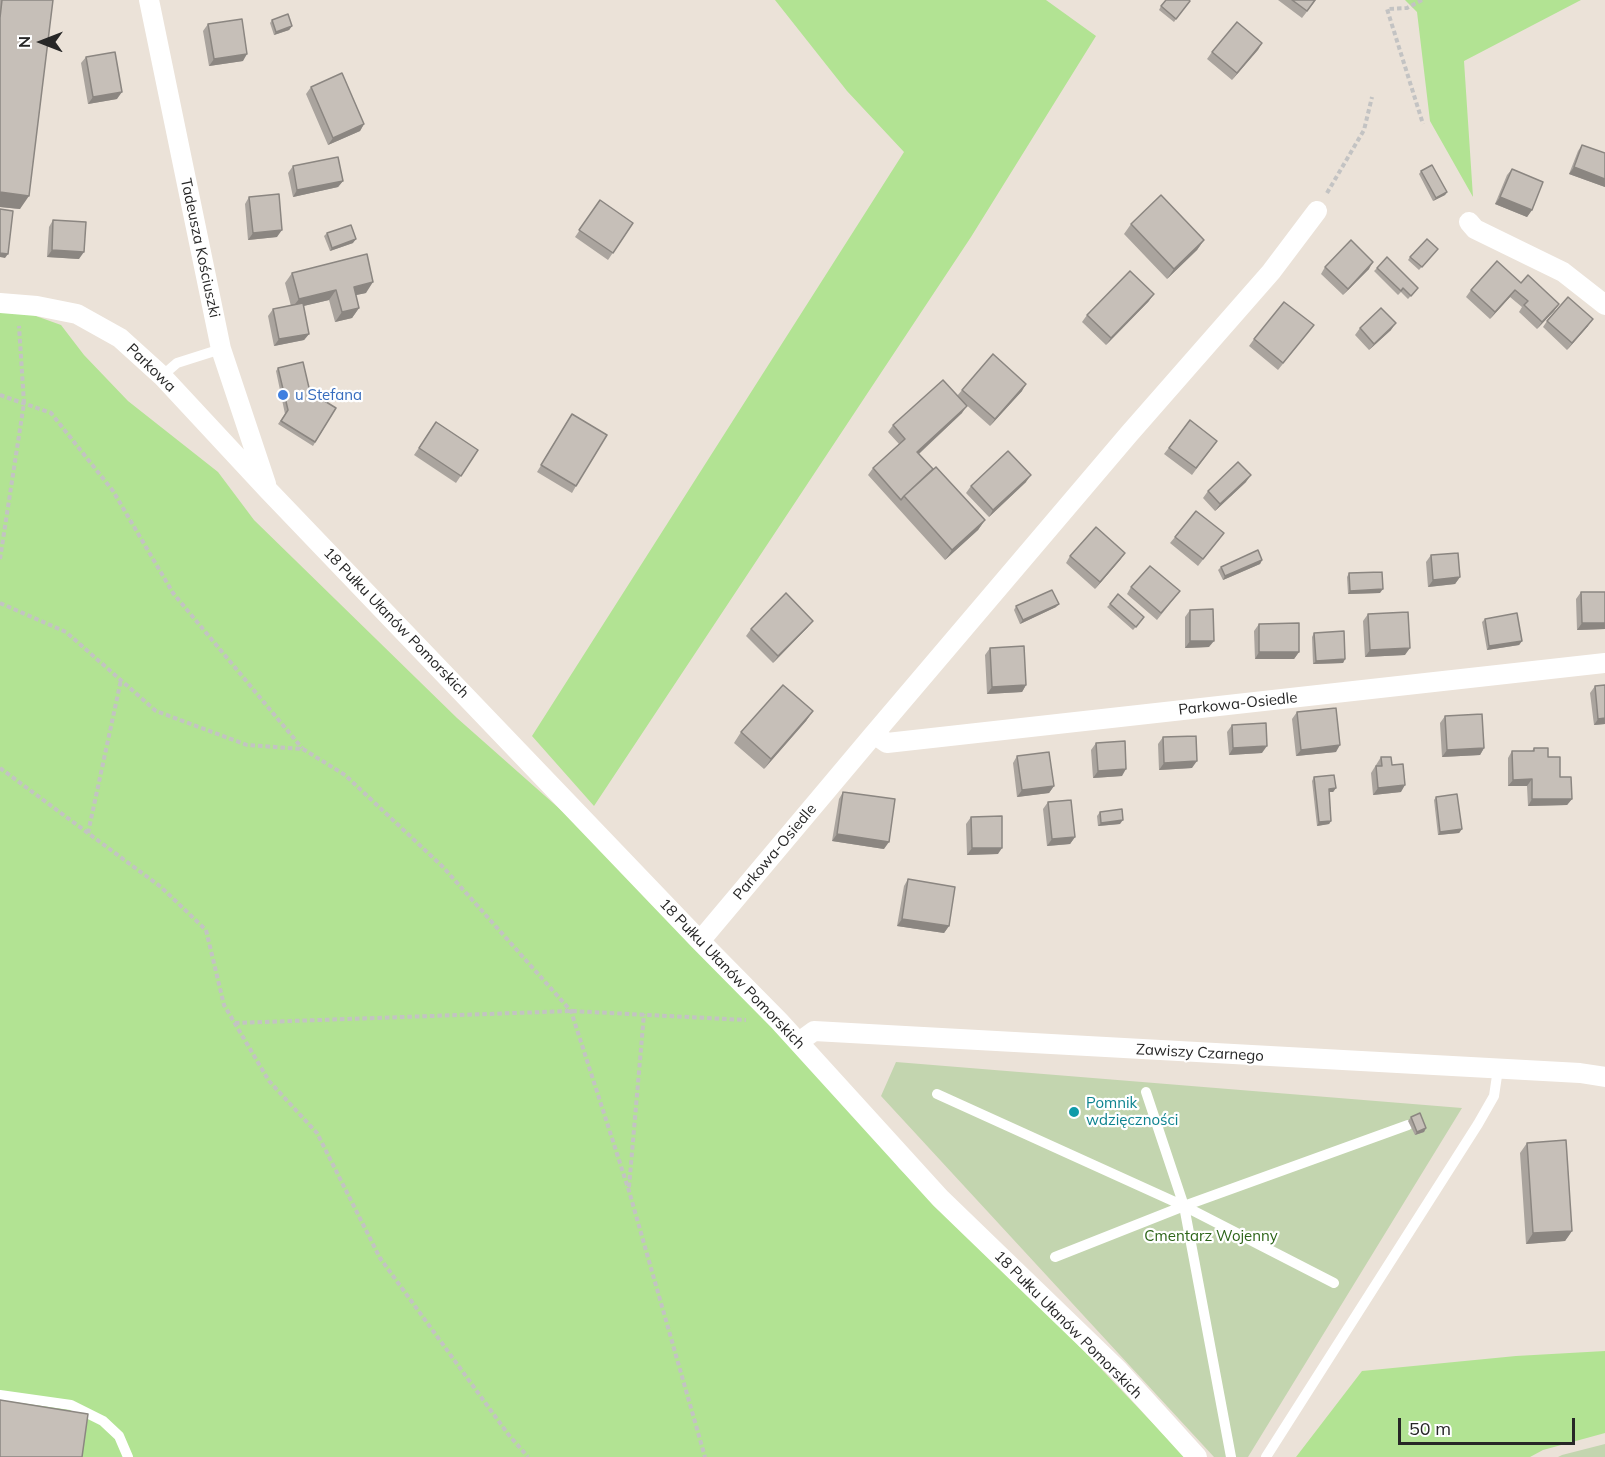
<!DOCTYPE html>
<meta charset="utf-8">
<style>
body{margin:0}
#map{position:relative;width:1605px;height:1457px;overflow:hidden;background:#ebe2d8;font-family:Mulish,sans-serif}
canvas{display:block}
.north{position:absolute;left:12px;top:12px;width:60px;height:60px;-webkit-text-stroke:4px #fff;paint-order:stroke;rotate:270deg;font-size:16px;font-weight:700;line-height:24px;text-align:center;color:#272727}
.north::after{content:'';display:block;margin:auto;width:21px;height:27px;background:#272727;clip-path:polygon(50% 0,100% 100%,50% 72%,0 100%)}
.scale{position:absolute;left:1398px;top:1418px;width:177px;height:27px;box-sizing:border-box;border:3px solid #272727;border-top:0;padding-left:8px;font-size:18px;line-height:21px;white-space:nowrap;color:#272727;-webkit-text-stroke:4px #fff;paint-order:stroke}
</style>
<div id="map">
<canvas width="1605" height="1457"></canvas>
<div class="north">N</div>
<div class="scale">50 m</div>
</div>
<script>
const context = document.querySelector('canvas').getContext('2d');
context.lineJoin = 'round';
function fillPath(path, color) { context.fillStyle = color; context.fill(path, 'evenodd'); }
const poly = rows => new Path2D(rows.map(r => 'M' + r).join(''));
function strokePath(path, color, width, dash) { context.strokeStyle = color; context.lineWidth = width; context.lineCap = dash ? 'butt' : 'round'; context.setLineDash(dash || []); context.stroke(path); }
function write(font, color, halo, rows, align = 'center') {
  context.font = font + ' Mulish,sans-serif'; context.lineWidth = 4.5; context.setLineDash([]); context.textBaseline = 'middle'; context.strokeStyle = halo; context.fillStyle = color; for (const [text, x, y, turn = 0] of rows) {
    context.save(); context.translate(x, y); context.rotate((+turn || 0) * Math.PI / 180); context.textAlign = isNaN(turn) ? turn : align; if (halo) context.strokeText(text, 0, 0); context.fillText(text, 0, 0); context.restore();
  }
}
fillPath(poly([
 [775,0,1046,0,1096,36,971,237,594,806,532,736,904,152,847,91],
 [1405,0,1581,0,1464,61,1473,197,1430,121,1417,12],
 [0,310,22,311,61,325,84,355,128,401,218,472,254,520,457,718,579,826,841,1092,899,1168,1047,1312,1185,1457,0,1457],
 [1605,1351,1605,1433,1543,1450,1530,1457,1296,1457,1362,1371,1516,1356]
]), '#b2e393');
fillPath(poly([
 [896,1062,1462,1108,1248,1457,1214,1457,881,1096],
 [1605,1444,1605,1457,1558,1457,1562,1455]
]), '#c3d5af');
strokePath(poly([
 [1422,0,1407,8,1387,9,1423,124],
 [1327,193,1364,130,1372,97],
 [0,395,51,413,113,491,173,593,302,748],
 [0,559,24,403,19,326],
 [0,603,66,632,156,711,247,745,303,749,345,775,443,867,571,1011,629,1191,705,1457],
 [0,768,161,887,206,930,224,1005,269,1081,317,1133,380,1258,508,1434,528,1457],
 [88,833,121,680],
 [235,1023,571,1011,746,1020],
 [629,1187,644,1014]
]), '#c3c3c3', 4, [4.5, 3]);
strokePath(poly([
 [162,376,177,363,221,349],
 [1146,1092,1184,1206,1231,1457],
 [937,1094,1184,1206,1334,1283],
 [1055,1257,1184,1206,1408,1125],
 [0,1395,71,1405,103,1421,119,1436,128,1457],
 [1266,1457,1478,1124,1494,1096,1498,1069]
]), '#fff', 10);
strokePath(poly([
 [149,0,221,349,266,484],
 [1469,222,1475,229,1563,272,1605,305],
 [0,303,37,306,77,314,120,338,162,376,268,490,700,941,779,1021,940,1198,1118,1370,1197,1457],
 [874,734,1129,434,1271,272,1317,211],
 [700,941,874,734,887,743,1605,663],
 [799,1042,814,1031,1580,1073,1605,1077]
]), '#fff', 20);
fillPath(poly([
 [0,0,53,0,20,209,0,207],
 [1189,0,1174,22,1159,10,1161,6],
 [1278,0,1316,0,1302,18],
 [272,20,292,26,289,30,274,35,270,23],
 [208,24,243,61,209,66,203,31],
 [1262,43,1232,80,1207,59,1212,52],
 [86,57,117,99,88,104,81,63],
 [311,87,364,124,360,131,328,145,306,94],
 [1582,145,1605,153,1605,187,1569,174,1578,151],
 [293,166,343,181,338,187,293,197,288,173],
 [1512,169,1532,210,1527,217,1495,204,1507,175],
 [1421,171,1447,192,1445,195,1433,201,1419,174],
 [249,197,277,237,248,240,245,204],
 [600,200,633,223,608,260,575,237],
 [53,220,79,259,47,257,49,227],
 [1131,224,1204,240,1197,250,1167,279,1124,234],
 [327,233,353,243,330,251,324,236],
 [1435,252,1419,270,1408,260,1410,257],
 [1325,267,1369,269,1343,295,1321,274],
 [1377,268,1418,288,1408,299,1401,292,1398,295,1374,271],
 [292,273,366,293,356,295,359,308,352,318,335,322,329,300,303,306,309,334,304,340,274,346,268,316,273,309,291,306,285,283],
 [1521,283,1559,304,1554,311,1537,329,1519,312,1522,307,1510,297,1490,319,1466,297,1471,290],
 [1149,301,1106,345,1082,322,1087,315],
 [1547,321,1588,326,1567,350,1543,327],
 [1314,325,1278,370,1249,346,1254,339],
 [1360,328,1391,330,1369,350,1355,335],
 [278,368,310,392,336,408,313,446,278,424,285,414,276,371],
 [962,390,1022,391,990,426,963,402,962,413,919,454,933,469,985,520,978,530,945,560,868,475,873,468,899,444,888,432,893,425,957,396],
 [572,414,576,486,572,493,537,472],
 [1190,420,1217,441,1192,475,1164,454],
 [436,422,478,450,456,483,414,455],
 [1026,482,989,517,966,493,971,486],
 [1246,482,1215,511,1203,498,1208,491],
 [1224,533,1198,566,1170,543,1175,537],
 [1125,553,1120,560,1095,589,1066,563,1070,556],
 [1431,555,1460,577,1455,584,1428,587,1426,562],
 [1262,560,1260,564,1223,580,1218,570,1221,567],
 [1349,573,1380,593,1348,594,1347,577],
 [1131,587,1180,591,1157,620,1127,594],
 [1581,592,1605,592,1605,629,1577,630,1576,599],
 [1110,604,1142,620,1133,630,1107,607],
 [1016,606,1056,607,1020,624,1014,610],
 [1190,610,1209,647,1185,648,1185,617],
 [1368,614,1405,655,1365,657,1363,621],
 [1485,619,1522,641,1519,645,1487,650,1482,622],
 [1259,624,1299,652,1294,659,1255,659,1254,631],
 [808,627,773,663,746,636,751,629],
 [1314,633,1345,659,1343,663,1313,664,1312,637],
 [990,648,1026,685,1022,692,987,694,985,655],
 [1595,686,1605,724,1594,725,1590,693],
 [813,711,806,721,764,769,734,743,741,732],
 [1297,712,1336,752,1296,756,1292,719],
 [1445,716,1484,748,1480,755,1442,757,1440,723],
 [1232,725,1262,753,1229,755,1227,732],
 [1163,737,1192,768,1159,770,1158,744],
 [1096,743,1122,776,1093,778,1091,750],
 [1534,748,1548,757,1560,777,1572,799,1567,805,1528,806,1527,786,1508,786,1508,758,1512,751,1532,751],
 [1017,756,1054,786,1049,793,1017,797,1013,763],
 [1381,757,1392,765,1401,792,1373,795,1371,773],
 [1314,777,1336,788,1333,792,1329,792,1331,821,1329,824,1317,826,1312,781],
 [843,792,884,849,832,841,839,799],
 [1436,797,1462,829,1459,833,1438,835,1434,800],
 [1048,802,1075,837,1070,844,1047,846,1043,809],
 [1100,812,1120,824,1098,826,1097,816],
 [971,817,998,854,967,855,966,824],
 [908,879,949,926,944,933,897,926,904,886],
 [1411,1117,1426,1128,1424,1132,1415,1135,1408,1121],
 [1527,1143,1572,1231,1565,1241,1526,1244,1520,1153]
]), '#aaa49e');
fillPath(poly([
 [292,26,289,30,274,35,276,32],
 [1262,43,1258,50,1232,80,1237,73],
 [247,54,243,61,209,66,214,59],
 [122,92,117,99,88,104,93,97],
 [364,124,360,131,328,145,333,138],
 [1574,167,1605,179,1605,187,1569,174],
 [343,181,338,187,293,197,297,190],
 [0,192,29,196,20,209,0,207],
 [1447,192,1445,195,1433,201,1436,198],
 [1500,197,1532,210,1527,217,1495,204],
 [282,230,277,237,248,240,253,233],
 [356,239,353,243,330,251,332,248],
 [1204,240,1197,250,1167,279,1174,269],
 [52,250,84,252,79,259,47,257],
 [0,253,8,254,5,258,0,257],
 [1373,262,1369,269,1343,295,1348,289],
 [373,282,366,293,347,297,354,287],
 [336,290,329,300,291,309,299,299],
 [1515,290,1510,297,1490,319,1495,312],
 [1154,294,1149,301,1106,345,1111,338],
 [1559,304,1554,311,1537,329,1542,322],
 [359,308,352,318,335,322,342,312],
 [1593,319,1588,326,1567,350,1572,343],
 [1396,323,1391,330,1369,350,1374,344],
 [309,334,304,340,274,346,279,339],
 [1026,384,1022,391,990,426,995,419],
 [967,406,962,413,913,459,917,452],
 [1031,475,1026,482,989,517,993,510],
 [1251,475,1246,482,1215,511,1220,504],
 [985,520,978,530,945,560,952,550],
 [1125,553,1120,560,1095,589,1100,582],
 [1262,560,1260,564,1223,580,1225,576],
 [1460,577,1455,584,1428,587,1433,580],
 [1383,589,1380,593,1348,594,1350,591],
 [1059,604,1056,607,1020,624,1023,620],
 [813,621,808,627,773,663,778,656],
 [1582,623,1605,623,1605,629,1577,630],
 [1190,641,1214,641,1209,647,1185,648],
 [1522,641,1519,645,1487,650,1489,646],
 [1410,648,1405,655,1365,657,1370,650],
 [1259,652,1299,652,1294,659,1255,659],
 [1345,659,1343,663,1313,664,1316,661],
 [1026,685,1022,692,987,694,992,687],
 [813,711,806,721,764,769,771,759],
 [1605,718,1605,724,1594,725,1598,719],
 [1340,745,1336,752,1296,756,1301,750],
 [1267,746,1262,753,1229,755,1233,748],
 [1484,748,1480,755,1442,757,1447,750],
 [1197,761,1192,768,1159,770,1164,763],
 [1126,769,1122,776,1093,778,1098,771],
 [1532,779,1527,786,1508,786,1513,780],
 [1405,785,1401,792,1373,795,1378,788],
 [1054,786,1049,793,1017,797,1022,790],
 [1336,788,1333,792,1327,792,1329,789],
 [1532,799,1572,799,1567,805,1528,806],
 [1123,820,1120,824,1098,826,1101,823],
 [1331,821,1329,824,1317,826,1319,822],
 [1462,829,1459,833,1438,835,1440,832],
 [837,834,889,842,884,849,832,841],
 [1075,837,1070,844,1047,846,1052,839],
 [972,848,1002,848,998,854,967,855],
 [902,919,949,926,944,933,897,926],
 [1426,1128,1424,1132,1415,1135,1417,1132],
 [1572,1231,1565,1241,1526,1244,1533,1233]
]), '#8b8681');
const building = poly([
 [2,0,53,0,29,196,0,192,0,18,2,0],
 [1166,0,1189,0,1190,1,1176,19,1161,6,1166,0],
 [1292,0,1315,0,1307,11,1292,0],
 [288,14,292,26,276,32,272,20,288,14],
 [242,19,247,54,214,59,208,24,242,19],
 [1237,22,1262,43,1237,73,1212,52,1237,22],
 [115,52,122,92,93,97,86,57,115,52],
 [342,73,364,124,333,138,311,87,342,73],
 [1582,145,1605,153,1605,179,1574,167,1582,145],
 [338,157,343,181,297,190,293,166,338,157],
 [1432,165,1447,192,1436,198,1421,171,1432,165],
 [1512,169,1543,182,1532,210,1500,197,1512,169],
 [279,194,282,230,253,233,249,197,279,194],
 [1161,195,1204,240,1174,269,1131,224,1161,195],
 [600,200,633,223,613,253,579,230,600,200],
 [0,209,13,211,8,254,0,253,0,209],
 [53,220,86,222,84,252,52,250,53,220],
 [351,225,356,239,332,248,327,233,351,225],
 [1427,239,1438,249,1422,267,1410,257,1427,239],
 [1351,240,1373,262,1348,289,1325,267,1351,240],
 [367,254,373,282,354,287,359,308,342,312,336,290,299,299,292,273,367,254],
 [1387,257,1418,288,1411,296,1403,288,1401,291,1377,268,1387,257],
 [1497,261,1521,283,1528,275,1559,304,1542,322,1524,305,1528,301,1515,290,1495,312,1471,290,1497,261],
 [1130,271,1154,294,1111,338,1087,315,1130,271],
 [1568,297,1593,319,1572,343,1547,321,1568,297],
 [1284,302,1314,325,1283,363,1254,339,1284,302],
 [303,303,309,334,279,339,273,309,303,303],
 [1381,308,1396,323,1374,344,1360,328,1381,308],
 [993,354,1026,384,995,419,962,390,993,354],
 [303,362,310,392,336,408,315,442,281,421,288,410,278,368,303,362],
 [943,380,967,406,917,452,933,469,904,496,901,500,873,468,905,439,893,425,943,380],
 [572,414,607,435,576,486,541,465,572,414],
 [1190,420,1217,441,1196,468,1169,448,1190,420],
 [436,422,478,450,461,476,419,448,436,422],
 [1008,451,1031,475,993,510,971,486,1008,451],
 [1238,462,1251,475,1220,504,1208,491,1238,462],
 [936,467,985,520,952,550,904,496,936,467],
 [1196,511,1224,533,1203,559,1175,537,1196,511],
 [1096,527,1125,553,1100,582,1070,556,1096,527],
 [1258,550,1262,560,1225,576,1221,567,1258,550],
 [1458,553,1460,577,1433,580,1431,555,1458,553],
 [1150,566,1180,591,1161,613,1131,587,1150,566],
 [1382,572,1383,589,1350,591,1349,573,1382,572],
 [1052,590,1059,604,1023,620,1016,606,1052,590],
 [1581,592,1605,592,1605,623,1582,623,1581,592],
 [786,593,813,621,778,656,751,629,786,593],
 [1118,594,1144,617,1136,627,1110,604,1118,594],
 [1213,609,1214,641,1190,641,1190,610,1213,609],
 [1408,612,1410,648,1370,650,1368,614,1408,612],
 [1517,613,1522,641,1489,646,1485,619,1517,613],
 [1299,623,1299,652,1259,652,1259,624,1299,623],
 [1344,631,1345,659,1316,661,1314,633,1344,631],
 [1024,646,1026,685,992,687,990,648,1024,646],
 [783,685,813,711,771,759,741,732,783,685],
 [1605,685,1605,718,1598,719,1595,686,1605,685],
 [1336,708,1340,745,1301,750,1297,712,1336,708],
 [1482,714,1484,748,1447,750,1445,716,1482,714],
 [1266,723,1267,746,1233,748,1232,725,1266,723],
 [1196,736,1197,761,1164,763,1163,737,1196,736],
 [1125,741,1126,769,1098,771,1096,743,1125,741],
 [1534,748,1548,748,1548,757,1560,757,1560,777,1571,777,1572,799,1532,799,1532,779,1513,780,1512,751,1534,751,1534,748],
 [1049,752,1054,786,1022,790,1017,756,1049,752],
 [1381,757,1391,757,1392,765,1403,764,1405,785,1378,788,1376,766,1382,766,1381,757],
 [1334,775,1336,788,1329,789,1331,821,1319,822,1314,777,1334,775],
 [843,792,895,799,889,842,837,834,843,792],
 [1457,794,1462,829,1440,832,1436,797,1457,794],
 [1071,800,1075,837,1052,839,1048,802,1071,800],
 [1122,809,1123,820,1101,823,1100,812,1122,809],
 [1002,816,1002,848,972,848,971,817,1002,816],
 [908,879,955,887,949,926,902,919,908,879],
 [1420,1113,1426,1128,1417,1132,1411,1117,1420,1113],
 [1566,1140,1572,1231,1533,1233,1527,1143,1566,1140],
 [0,1400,88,1414,82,1457,0,1457,0,1400]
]);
fillPath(building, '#c6bfb8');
strokePath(building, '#8b8681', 1.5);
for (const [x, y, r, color] of [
 [283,395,6,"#3f7fe0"],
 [1074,1112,6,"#0f9aa8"]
]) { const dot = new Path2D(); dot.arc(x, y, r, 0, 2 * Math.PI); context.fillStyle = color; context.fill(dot); strokePath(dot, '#fff', 2); }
write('15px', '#272727', '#fff', [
 ["Tadeusza Kościuszki",200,248,78],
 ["Parkowa",151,368,44],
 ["18 Pułku Ułanów Pomorskich",396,623,46],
 ["Parkowa-Osiedle",1238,704,-6],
 ["Parkowa-Osiedle",775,852,-50],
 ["18 Pułku Ułanów Pomorskich",732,974,46],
 ["Zawiszy Czarnego",1200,1053,3],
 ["18 Pułku Ułanów Pomorskich",1068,1325,45]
]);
write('15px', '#366cbe', '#fff', [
 ["u Stefana",295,395]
], 'left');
write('15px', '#0d838f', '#fff', [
 ["Pomnik",1086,1103],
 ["wdzięczności",1086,1120]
], 'left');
write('15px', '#2c6418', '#fff', [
 ["Cmentarz Wojenny",1211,1236]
]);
</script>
